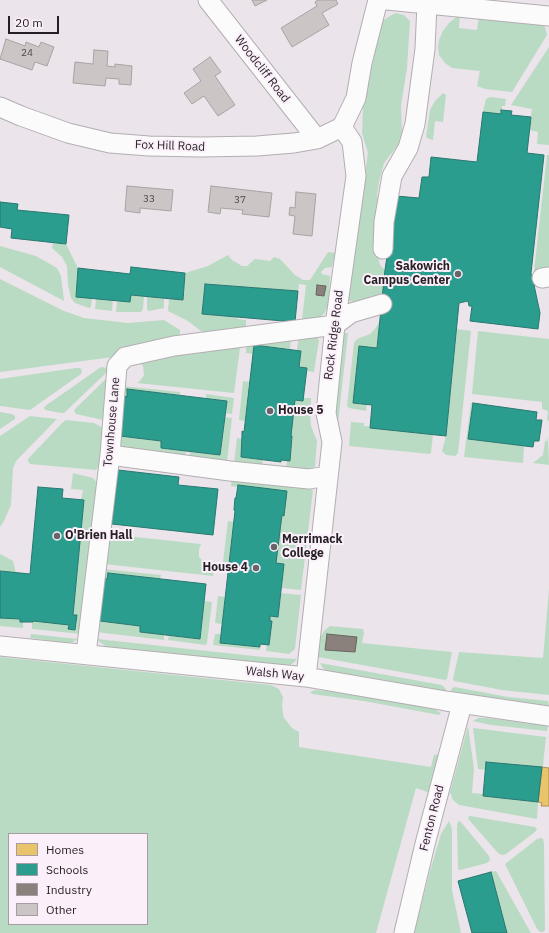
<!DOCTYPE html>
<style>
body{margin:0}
#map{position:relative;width:549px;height:933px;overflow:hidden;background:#ebe4ea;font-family:"IBM Plex Sans",sans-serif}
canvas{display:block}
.legend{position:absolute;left:8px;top:833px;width:140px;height:92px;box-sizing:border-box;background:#fbeffa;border:1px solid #a59ca4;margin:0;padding:5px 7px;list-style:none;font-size:12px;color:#241f23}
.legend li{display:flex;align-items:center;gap:8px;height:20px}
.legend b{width:20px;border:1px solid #a59ca4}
.scale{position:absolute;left:8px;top:16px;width:51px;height:18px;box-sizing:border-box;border:2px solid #241f23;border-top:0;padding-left:5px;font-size:12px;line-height:14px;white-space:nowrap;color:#241f23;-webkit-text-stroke:3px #fbeffa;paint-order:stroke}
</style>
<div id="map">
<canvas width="549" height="933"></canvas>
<ul class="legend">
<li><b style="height:11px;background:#e9c46a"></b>Homes</li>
<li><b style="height:11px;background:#2a9d8f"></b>Schools</li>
<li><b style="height:11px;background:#8a817c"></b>Industry</li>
<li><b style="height:11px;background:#cbc5c6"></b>Other</li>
</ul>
<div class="scale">20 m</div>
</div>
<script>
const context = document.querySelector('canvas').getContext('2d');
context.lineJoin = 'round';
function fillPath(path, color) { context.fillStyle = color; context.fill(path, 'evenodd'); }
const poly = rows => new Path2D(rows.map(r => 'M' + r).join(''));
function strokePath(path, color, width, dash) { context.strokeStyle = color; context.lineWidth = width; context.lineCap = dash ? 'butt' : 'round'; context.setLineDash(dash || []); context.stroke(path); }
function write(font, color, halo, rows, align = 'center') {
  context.font = font + ' "IBM Plex Sans",sans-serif'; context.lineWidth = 4; context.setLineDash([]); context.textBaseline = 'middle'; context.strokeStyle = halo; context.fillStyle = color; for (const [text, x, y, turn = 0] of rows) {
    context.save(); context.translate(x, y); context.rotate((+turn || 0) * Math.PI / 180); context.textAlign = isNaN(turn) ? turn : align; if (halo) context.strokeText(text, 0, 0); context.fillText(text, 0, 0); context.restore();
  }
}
fillPath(poly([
 [395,13,404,15,410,21,407,68,401,105,402,133,401,141,384,163,379,182,377,195,379,205,375,246,380,265,385,270,383,296,353,302,347,300,347,295,368,153,362,133,363,105,382,21],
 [460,14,459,28,477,30,479,16,544,24,547,35,512,92,485,89,477,86,480,71,452,68,445,63,439,55,438,47,439,40,443,31,449,23],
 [549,47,549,145,537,144,538,132,529,130,532,109,511,105],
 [443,93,446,95,443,122,435,121,433,140,429,139,426,137,430,110,435,101],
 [490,97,506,99,505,106,502,106,501,114,483,112,486,99],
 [547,155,549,155,549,268,534,271],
 [53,243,66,244,78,268,76,296,92,298,91,307,89,308,75,303,71,298,68,285,67,266,62,257,52,248],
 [0,246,36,256,57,268,61,276,64,301,0,267],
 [328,252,335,253,332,267,325,268,321,272,322,274,330,276,328,306,324,314,316,319,302,320,306,285,299,284,298,291,205,284,202,314,237,317,237,319,246,320,246,329,206,335,188,321,168,311,169,299,183,300,185,273,208,266,228,255,232,260,242,266,247,266,255,259,270,261,274,257,280,259,295,275,303,280,310,280],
 [0,279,64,311,84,318,128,323,164,320,180,330,180,339,113,357,0,372],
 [131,295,144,296,143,309,141,312,116,312,117,301,130,302],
 [147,296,164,298,164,308,149,311,147,310],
 [96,299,113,300,112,311,95,309],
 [380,321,377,348,354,403,367,404,366,411,349,408,347,406,354,343,357,339,370,334,375,329],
 [457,329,471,331,458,453,455,456,446,455,442,451,446,436],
 [478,331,549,339,549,421,547,420,548,411,542,409,542,402,472,394],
 [344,333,348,333,338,423,335,415],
 [291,336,290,349,254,345,253,354,246,353,246,343],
 [299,336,315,336,319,340,314,372,307,371,307,368,299,367,301,351,297,350],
 [238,346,240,348,234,393,137,383,140,381,144,375,143,366,138,361,144,359],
 [101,367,109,368,107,372,64,413,61,413,45,410,44,407,48,404],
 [76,368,80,368,82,370,81,374,30,410,0,406,0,379],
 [112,373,103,420,76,414,74,411,76,408],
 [243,381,249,382,245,421,239,420],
 [122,386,180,392,180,395,127,389,127,397,124,397],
 [206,394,234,398,232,414,225,413,227,401,206,398],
 [304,398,311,398,310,413,311,426,317,441,315,467,310,470,286,468,287,461,290,461,292,437,291,436,295,400,303,401],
 [471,403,473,403,468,439,524,446,523,463,464,457],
 [0,412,12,414,15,416,15,419,0,429],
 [30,416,57,419,16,461,13,468,11,505,4,521,0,527,0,436],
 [225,417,232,418,227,462,189,458,190,452,220,455],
 [66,420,94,423,103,428,99,466,96,470,30,464,28,461,28,459,62,423],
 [351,422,364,423,364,426,433,435,431,452,430,454,349,446],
 [120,436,161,441,161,448,186,451,185,458,124,450,119,445],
 [548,436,549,465,533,463,543,455,545,441,547,441],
 [237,438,242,439,241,443,243,443,241,457,263,460,262,466,234,463],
 [73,473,93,478,97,483,97,488,81,634,32,629,32,622,33,621,69,625,68,629,76,630,77,616,73,615,84,500,81,500,83,490,71,489],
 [232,477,306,485,313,490,301,590,281,588,284,564,276,563,282,515,284,516,238,487,231,486],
 [228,521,234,522,228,571,222,570],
 [107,534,201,544,199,549,199,557,203,561,209,564,215,564,213,576,104,564],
 [0,554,13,561,16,573,0,571],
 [103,569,161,575,160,579,108,573,107,579,104,579,100,621,140,626,140,632,164,635,164,640,96,632],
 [549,589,549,695,502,690,454,681,453,679,459,652,543,658],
 [281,593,301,595,295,649,289,654,266,651,267,645,269,645,272,622,270,621,270,616,278,617],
 [218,596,225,597,222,624,215,623],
 [204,601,212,602,207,643,206,645,168,640,169,636,200,639],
 [0,618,20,619,20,622,23,622,23,628,0,626],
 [330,626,363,629,364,633,362,643,452,652,447,679,445,680,318,657,320,638,324,631],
 [31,634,78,639,73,642,69,643,30,638],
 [215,634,220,634,220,643,260,647,260,650,213,645],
 [97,639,263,657,297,659,292,664,286,667,275,666,107,647,101,643],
 [0,657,271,685,279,689,283,697,282,707,284,718,292,728,299,732,299,747,431,767,434,755,439,754,430,793,416,788,376,933,0,933],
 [9,834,147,834,147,924,9,924],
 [320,663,442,685,446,689,446,691,356,675,333,673,326,671,322,667],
 [455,687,508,697,548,701,549,706,521,703,451,692,452,688],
 [315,690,356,694,432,708,441,713,439,715,364,701,312,694,310,692],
 [478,718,486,718,548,725,547,731,491,725,473,721],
 [468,726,474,769,472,793,483,794,483,796,538,802,537,819,459,805,453,800,450,792],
 [473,728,546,737,543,765,542,767,486,770,478,769],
 [470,816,535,827,537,829,535,832,506,854,502,855,498,853,469,820,468,817],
 [449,821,452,829,452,890,461,933,414,933,430,871,441,834],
 [459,821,461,822,489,856,490,860,487,863,460,870,458,869,457,824],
 [541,838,543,839,544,843,545,930,543,932,540,932,537,929,505,864,537,839],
 [496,871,531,933,507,933,491,872]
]), '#badbc3');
const homes = poly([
 [542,767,549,768,549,806,541,806,542,803,538,802,542,767]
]);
fillPath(homes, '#e9c46a');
strokePath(homes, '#ae9255', 1);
const schools = poly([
 [501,110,512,111,511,115,531,117,527,153,544,155,531,273,531,275,541,273,543,283,534,285,540,313,538,329,470,321,472,306,469,306,468,301,459,303,446,436,370,428,372,405,353,403,359,346,377,348,385,270,396,196,419,198,422,177,429,177,431,157,477,162,483,112,501,114,501,110],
 [0,202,18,204,17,210,69,215,66,244,11,238,12,229,0,227,0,202],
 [131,267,185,273,183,300,131,295,130,302,76,297,78,268,130,274,131,267],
 [205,284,298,291,295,322,202,314,205,284],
 [254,345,301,351,299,367,307,368,303,401,295,400,291,436,292,436,290,461,281,460,281,462,241,457,242,435,242,431,244,432,254,345],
 [127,389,227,401,220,455,161,448,161,441,120,436,124,396,127,397,127,389],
 [473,403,537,412,536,420,542,420,539,441,534,441,533,447,468,439,473,403],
 [118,470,179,477,178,485,218,489,213,535,112,524,118,470],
 [238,485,287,491,284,516,282,515,276,563,284,564,278,617,270,616,270,621,272,621,269,645,260,644,260,647,220,643,235,511,234,510,235,498,236,498,238,485],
 [38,487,63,489,62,498,84,500,73,615,77,615,75,630,68,629,69,625,33,621,33,622,20,622,20,619,0,618,0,571,30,574,38,487],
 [108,573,206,584,200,639,140,632,140,626,100,621,104,579,107,579,108,573],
 [486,762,542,767,538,802,483,796,486,762],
 [491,872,507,933,472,933,458,881,491,872]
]);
fillPath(schools, '#2a9d8f');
strokePath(schools, '#28776f', 1);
const industry = poly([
 [317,285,326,286,324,296,316,295,317,285],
 [327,634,357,637,355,652,325,650,327,634]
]);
fillPath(industry, '#8a817c');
strokePath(industry, '#6b6461', 1);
const building = poly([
 [252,0,267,0,255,6,252,0],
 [318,0,336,0,338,4,322,13,329,25,292,47,281,28,317,6,315,2,318,0],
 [6,39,25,46,26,42,39,47,41,42,54,47,47,66,35,62,32,70,0,59,6,39],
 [94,50,108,51,107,66,115,67,115,64,132,66,131,85,119,84,119,79,106,78,105,86,73,83,75,62,93,64,94,50],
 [210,57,221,72,215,76,235,105,218,116,204,96,192,104,184,93,201,81,193,69,210,57],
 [127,186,173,190,171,211,140,208,140,213,125,211,127,186],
 [211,186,272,193,269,217,242,214,243,210,221,208,220,214,208,212,211,186],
 [296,192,316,194,312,236,293,234,295,216,289,215,290,207,295,208,296,192]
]);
fillPath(building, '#cbc5c6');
strokePath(building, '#a7a2a3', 1);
const minor = poly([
 [208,0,317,139],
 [387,0,549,16],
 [0,107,21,116,68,133,110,143,149,146,201,147,257,146,294,143,317,139,342,127],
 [342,127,356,98,362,63,378,0],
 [383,249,384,222,392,176,408,148,415,124,425,49,427,4],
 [542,278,549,277],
 [110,455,230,471,309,479,328,476],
 [0,646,306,677,446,701,549,716],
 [86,654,110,455,117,366,125,357,174,346,335,325,351,313,382,304],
 [306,677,332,442,326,413,335,325,356,176,352,142,342,127],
 [404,933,425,844,462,704]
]);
strokePath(minor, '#b3aeb2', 21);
strokePath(minor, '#fcfbfc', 19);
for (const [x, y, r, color] of [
 [458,274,4,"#6a6469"],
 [270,411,4,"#6a6469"],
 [57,536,4,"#6a6469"],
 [274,547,4,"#6a6469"],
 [256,568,4,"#6a6469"]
]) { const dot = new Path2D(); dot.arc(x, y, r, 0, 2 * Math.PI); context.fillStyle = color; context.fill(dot); strokePath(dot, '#fbeffa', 1.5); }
write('10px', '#4e484c', null, [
 ["24",27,53],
 ["33",149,199],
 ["37",240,200]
]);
write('12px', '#241f23', '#fbeffa', [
 ["Woodcliff Road",262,69,52],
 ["Fox Hill Road",170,146,2],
 ["Rock Ridge Road",334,335,-83],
 ["Townhouse Lane",112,422,-85],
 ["Walsh Way",275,674,6],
 ["Fenton Road",432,818,-76]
]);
write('bold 12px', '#241f23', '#fbeffa', [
 ["Sakowich",450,267,"right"],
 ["Campus Center",450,281,"right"],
 ["House 5",278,411],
 ["O'Brien Hall",65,536],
 ["Merrimack",282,540],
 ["College",282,554],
 ["House 4",248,568,"right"]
], 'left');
</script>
